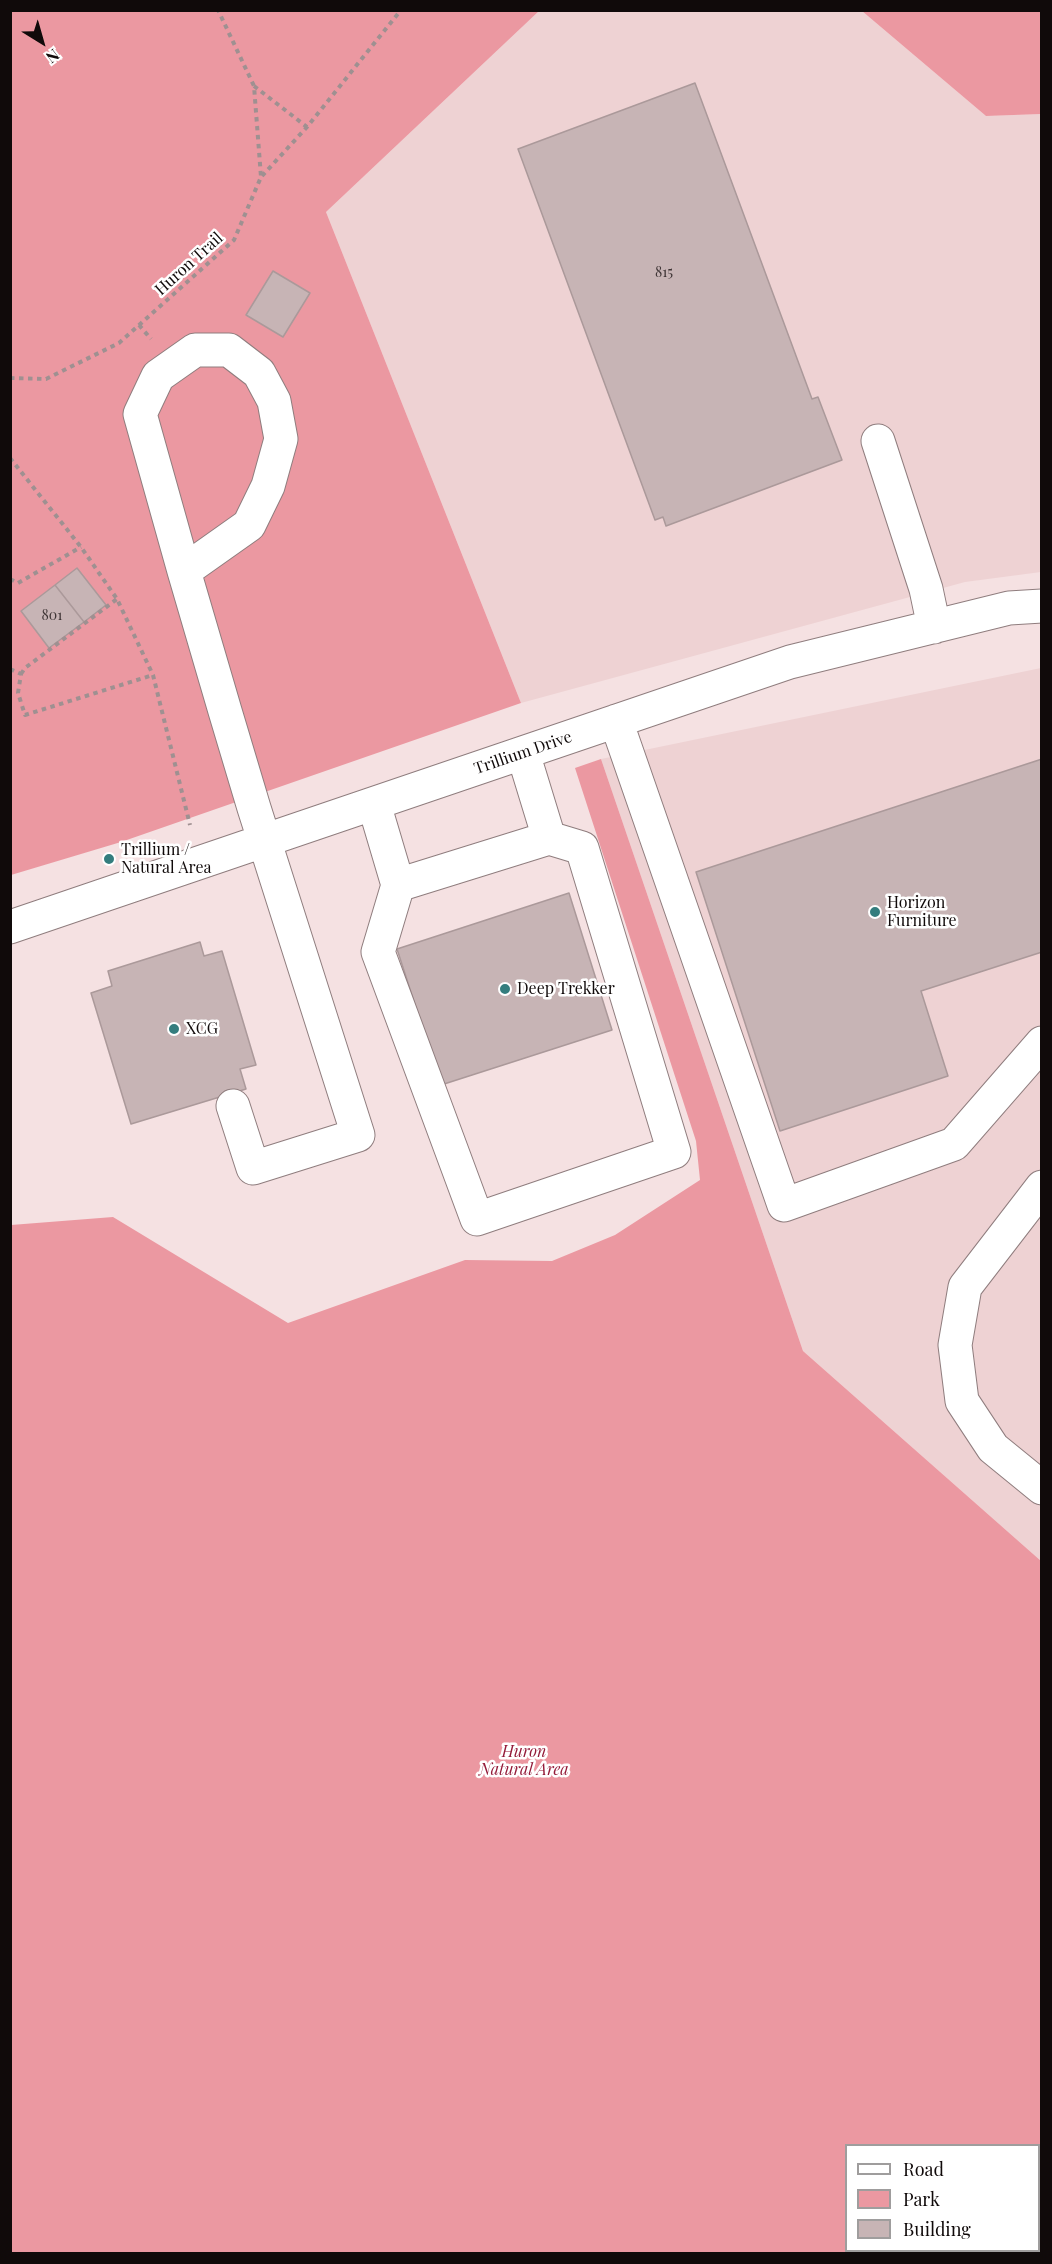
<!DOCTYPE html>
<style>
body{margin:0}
#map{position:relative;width:1052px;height:2264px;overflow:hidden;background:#f5e1e2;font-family:"Playfair Display",serif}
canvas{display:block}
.frame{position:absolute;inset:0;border:12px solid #100a0a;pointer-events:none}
.legend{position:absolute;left:845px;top:2144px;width:195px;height:108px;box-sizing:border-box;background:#fff;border:2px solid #9f9d9d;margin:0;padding:8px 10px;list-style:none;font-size:18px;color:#100a0a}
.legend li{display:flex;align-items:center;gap:12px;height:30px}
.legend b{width:30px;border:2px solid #9f9d9d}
.north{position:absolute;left:12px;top:12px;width:60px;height:60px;-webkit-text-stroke:4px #fff;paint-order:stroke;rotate:143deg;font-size:16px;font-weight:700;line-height:24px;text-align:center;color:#100a0a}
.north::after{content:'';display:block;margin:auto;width:21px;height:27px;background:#100a0a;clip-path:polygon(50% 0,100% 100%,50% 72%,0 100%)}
</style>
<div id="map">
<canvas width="1052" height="2264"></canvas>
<div class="frame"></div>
<ul class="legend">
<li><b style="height:8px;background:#fff"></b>Road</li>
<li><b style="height:16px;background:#eb98a1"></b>Park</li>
<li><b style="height:16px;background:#c7b4b5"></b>Building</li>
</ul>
<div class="north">N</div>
</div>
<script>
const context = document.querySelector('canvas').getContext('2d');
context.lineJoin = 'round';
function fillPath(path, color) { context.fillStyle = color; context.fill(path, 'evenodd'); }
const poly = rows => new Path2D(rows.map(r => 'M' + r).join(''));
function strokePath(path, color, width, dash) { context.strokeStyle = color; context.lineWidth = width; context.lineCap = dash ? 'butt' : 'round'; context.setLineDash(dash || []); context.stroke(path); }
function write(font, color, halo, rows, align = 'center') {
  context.font = font + ' "Playfair Display",serif'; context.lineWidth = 5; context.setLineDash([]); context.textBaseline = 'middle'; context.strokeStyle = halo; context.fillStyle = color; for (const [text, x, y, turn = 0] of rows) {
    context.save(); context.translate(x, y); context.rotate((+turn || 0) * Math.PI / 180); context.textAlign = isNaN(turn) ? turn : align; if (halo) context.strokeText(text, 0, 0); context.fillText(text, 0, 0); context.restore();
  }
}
fillPath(poly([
 [539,11,862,11,986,116,1041,114,1041,572,965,582,521,703,326,212],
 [1041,668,1041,1561,803,1351,601,759]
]), '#eed2d3');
fillPath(poly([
 [11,11,539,11,326,212,521,703,121,842,11,875],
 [862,11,1041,11,1041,114,986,116],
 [601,759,803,1351,1041,1561,1041,2253,11,2253,11,1225,113,1217,288,1323,465,1260,552,1261,615,1235,700,1180,696,1141,575,768],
 [846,2146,1038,2146,1038,2250,846,2250]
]), '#eb98a1');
const building = poly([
 [695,83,812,399,818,397,842,460,666,526,663,517,655,520,518,149,695,83],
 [273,271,310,293,283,337,246,315,273,271],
 [77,568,106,605,84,622,55,585,77,568],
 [55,585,84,622,49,648,21,611,55,585],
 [1042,759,1042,952,921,991,948,1076,780,1131,696,872,1042,759],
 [569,893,612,1030,441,1085,397,949,569,893],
 [200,942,204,956,222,951,256,1065,240,1069,246,1089,131,1124,91,993,112,986,108,971,200,942]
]);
fillPath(building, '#c7b4b5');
strokePath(building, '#ab999a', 1.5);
const minor = poly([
 [878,441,926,589,934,627],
 [184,571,249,525,268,486,281,439,274,401,259,373,229,350,195,350,158,376,140,414,184,571,225,711,254,808,358,1135,253,1168,233,1106],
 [616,721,784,1205,954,1144,1042,1043],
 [523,753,549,838],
 [374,804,398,885,378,952,477,1219,674,1152,582,848,549,838,398,885],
 [10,927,790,662,1009,608,1042,606],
 [1042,1187,965,1287,955,1345,962,1401,993,1448,1042,1488]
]);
strokePath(minor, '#8f7d7e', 35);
strokePath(poly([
 [254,86,307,127],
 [262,176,307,127,401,10],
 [139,325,151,339],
 [10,378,46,379,119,343,234,240,261,177,254,86,218,10],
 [10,458,81,547,117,599,153,675,190,825],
 [10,579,18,583,81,547],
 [10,669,21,674,18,693,25,715,153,675],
 [21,674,25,668,117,599]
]), '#9f9091', 4, [4.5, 4.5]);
strokePath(minor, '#fff', 33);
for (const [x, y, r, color] of [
 [109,859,6,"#347d7e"],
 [875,912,6,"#347d7e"],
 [505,989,6,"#347d7e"],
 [174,1029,6,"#347d7e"]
]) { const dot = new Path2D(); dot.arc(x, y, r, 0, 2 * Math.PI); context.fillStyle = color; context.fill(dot); strokePath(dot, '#fff', 2); }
write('14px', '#3e3435', null, [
 ["815",664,273],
 ["801",52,616]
]);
write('16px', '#100a0a', '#fff', [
 ["Huron Trail",189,264,-42],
 ["Trillium Drive",523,753,-19]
]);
write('16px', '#100a0a', '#fff', [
 ["Trillium /",121,850],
 ["Natural Area",121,868],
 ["Horizon",887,903],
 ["Furniture",887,921],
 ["Deep Trekker",517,989],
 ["XCG",186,1029]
], 'left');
write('italic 16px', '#931b39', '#fff', [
 ["Huron",524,1752],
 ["Natural Area",524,1770]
]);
</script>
